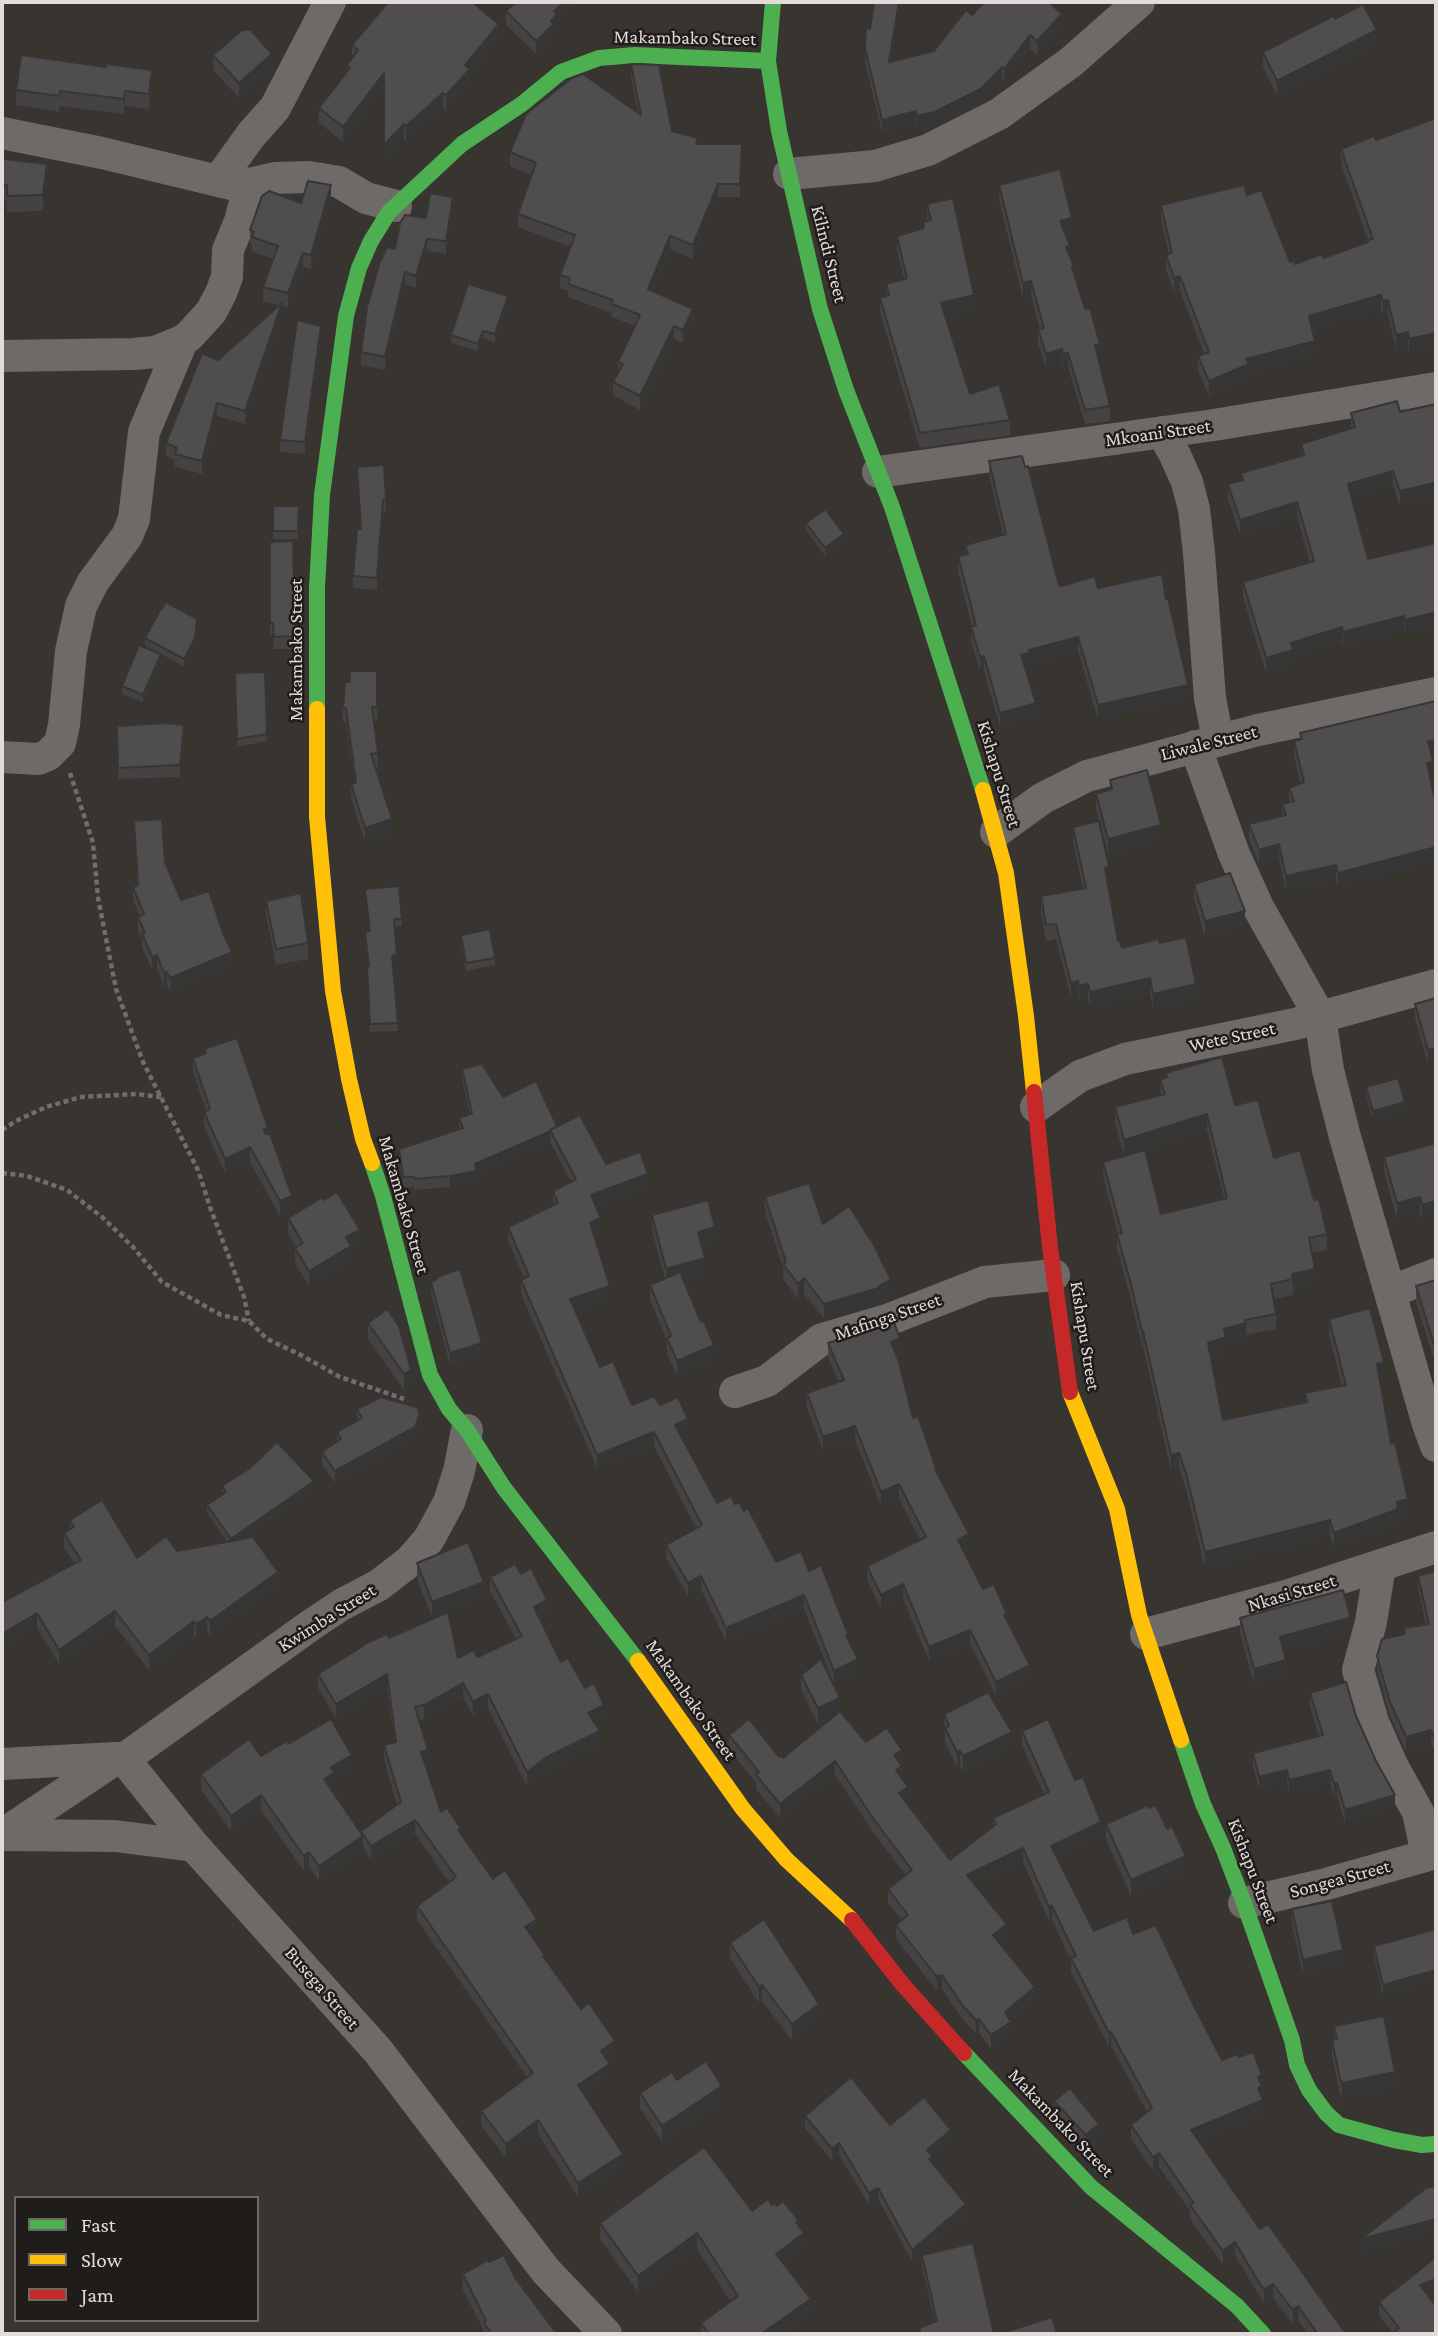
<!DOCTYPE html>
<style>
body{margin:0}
#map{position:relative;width:1438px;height:2336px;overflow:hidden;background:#383430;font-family:"Crimson Pro",serif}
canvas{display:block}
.frame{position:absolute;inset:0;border:4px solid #e2dcd8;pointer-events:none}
.legend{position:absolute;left:14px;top:2196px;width:245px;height:126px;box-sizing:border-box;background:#201c19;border:2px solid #6e6965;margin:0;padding:9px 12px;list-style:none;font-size:21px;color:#e2dcd8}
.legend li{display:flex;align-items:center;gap:14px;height:35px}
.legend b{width:35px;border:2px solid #6e6965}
</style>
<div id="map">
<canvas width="1438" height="2336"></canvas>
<div class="frame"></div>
<ul class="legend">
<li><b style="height:9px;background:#4caf50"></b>Fast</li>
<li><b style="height:9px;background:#ffc107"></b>Slow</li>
<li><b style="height:9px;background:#c62828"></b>Jam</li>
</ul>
</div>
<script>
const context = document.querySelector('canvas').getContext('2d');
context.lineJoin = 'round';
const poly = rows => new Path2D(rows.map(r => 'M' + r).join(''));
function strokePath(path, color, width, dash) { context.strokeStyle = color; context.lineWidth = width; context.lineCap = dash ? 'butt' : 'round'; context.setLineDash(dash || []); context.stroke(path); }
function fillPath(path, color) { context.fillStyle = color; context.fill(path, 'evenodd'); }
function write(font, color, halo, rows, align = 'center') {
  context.font = font + ' "Crimson Pro",serif'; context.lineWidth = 5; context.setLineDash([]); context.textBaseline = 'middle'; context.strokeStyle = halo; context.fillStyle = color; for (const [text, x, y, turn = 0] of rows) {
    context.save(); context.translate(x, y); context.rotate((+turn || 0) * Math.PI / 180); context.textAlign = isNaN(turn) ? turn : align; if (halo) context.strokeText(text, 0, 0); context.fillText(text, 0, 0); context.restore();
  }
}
strokePath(poly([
 [70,773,93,843,98,898,116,989,143,1062,198,1170,210,1207,244,1297,249,1321],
 [2,1130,16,1121,46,1107,81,1097,136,1094,161,1097],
 [2,1173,27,1176,67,1190,102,1217,133,1247,162,1282,221,1315,249,1321,267,1339,299,1354,340,1377,404,1399]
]), '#706d6b', 4.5, [5, 3.5]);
strokePath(poly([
 [2,133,102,153,239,186,275,178,309,177,339,182,366,198,396,206],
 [789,174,875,166,928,150,999,114,1071,62,1139,2],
 [218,181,251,135,275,108,330,2],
 [2,356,133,354,155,352,182,341,189,336,211,312,221,293,227,277,228,250,240,221,246,199,274,179],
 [1162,432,1175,455,1187,482,1194,509,1199,553,1210,698,1218,740],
 [878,472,1214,425,1436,388],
 [1195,746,1234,854,1258,907,1320,1017,1328,1070,1345,1137,1428,1424,1436,1446],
 [2,757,39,759,48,755,60,743,64,725,71,651,81,606,93,582,127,536,134,519,144,432,182,341],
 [996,832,1043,798,1087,776,1258,730,1436,693],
 [1036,1107,1080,1076,1125,1059,1295,1024,1436,985],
 [1390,1292,1436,1274],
 [735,1392,767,1381,822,1339,890,1319,985,1282,1054,1275],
 [1380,1566,1371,1622,1358,1670,1373,1722,1393,1767,1418,1812,1427,1855],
 [1146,1634,1286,1596,1436,1547],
 [124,1759,311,1625,341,1605,379,1585,410,1561,429,1539,449,1502,459,1471,467,1430],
 [2,1764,115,1758],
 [2,1835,117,1758,124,1759,194,1846,378,2051,546,2271,606,2334],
 [2,1835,115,1836,194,1846],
 [1244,1903,1326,1884,1436,1853]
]), '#6e6a67', 32);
strokePath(poly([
 [773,2,768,61,779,131,820,309,846,390,892,507,983,790],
 [317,709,317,588,322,495,346,316,359,268,371,241,389,212,462,144,522,104,561,72,599,58,635,55,768,61],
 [372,1163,383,1196,430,1375,449,1409,467,1430,504,1488,638,1661],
 [1181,1740,1203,1804,1223,1848,1244,1903,1292,2040,1297,2065,1309,2090,1326,2113,1339,2125,1394,2140,1422,2145,1436,2144],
 [964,2053,1091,2187,1237,2306,1263,2334]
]), '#4caf50', 16);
strokePath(poly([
 [317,709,317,817,333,991,349,1079,363,1139,372,1163],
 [983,790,1006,873,1026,1016,1034,1092],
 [1070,1392,1117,1509,1139,1615,1181,1740],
 [638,1661,743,1809,786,1859,852,1920]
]), '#ffc107', 16);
strokePath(poly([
 [1034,1092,1050,1247,1070,1392],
 [852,1920,903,1985,964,2053]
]), '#c62828', 16);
fillPath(poly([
 [874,2,901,2,891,61,934,51,972,15,1062,27,1037,55,1030,49,1004,82,1002,80,982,102,935,126,917,130,916,125,882,133,865,62,866,28,870,29],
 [506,11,557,21,557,27,554,31,554,37,536,54,506,25],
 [1335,19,1377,44,1277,96,1263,67,1263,52],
 [499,39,470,74,470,84,446,110,443,108,406,141,404,139,384,160,384,88,343,142,319,123,319,108,347,72,347,65,352,59,352,45],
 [213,55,272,69,239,98,213,70],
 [631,64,672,131,698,144,742,144,740,197,718,197,693,259,670,249,653,291,693,322,683,343,674,339,640,410,613,395,613,382,618,374,618,362,635,326,612,317,612,313,568,297,568,291,560,288,560,275,571,247,518,227,518,214,532,175,510,166,510,152,638,113,631,77],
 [106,67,152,85,149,109,125,106,124,114,60,106,59,112,16,105,16,90],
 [1436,118,1409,354,1408,348,1396,350,1388,315,1383,316,1381,310,1313,330,1315,356,1249,373,1249,379,1209,396,1198,371,1198,356,1204,354,1180,291,1174,293,1166,270,1166,255,1169,254,1161,220,1161,205,1247,195,1290,262,1295,264,1323,258,1368,242,1368,240,1341,164,1341,149,1376,140],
 [2,165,47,179,43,211,7,212,7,201,2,200],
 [999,185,1072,233,1065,235,1074,274,1100,359,1098,359,1110,406,1110,421,1085,424,1068,367,1063,369,1062,364,1046,368,1038,344,1038,329,1040,329,1031,296,1023,298,999,200],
 [331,199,311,269,303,267,288,308,282,306,282,316,245,424,217,416,202,474,175,467,175,460,166,456,166,443,218,360,279,305,263,302,263,287,274,259,252,252,252,245,250,244,250,230,301,203],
 [927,204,974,310,945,317,970,394,1010,420,1010,435,920,448,880,312,880,298,886,296,886,284,904,279,897,250,897,236,923,229,923,222,927,221],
 [453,210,446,254,427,251,416,288,405,285,385,370,361,365,361,352,395,249,426,218],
 [508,304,495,342,483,338,478,351,451,343,451,335],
 [321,338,305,454,280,452,280,440],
 [1436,404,1436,507,1434,498,1400,506,1393,486,1351,498,1368,559,1436,543,1405,634,1404,631,1343,646,1342,642,1293,657,1293,665,1266,673,1243,597,1243,582,1310,562,1297,517,1240,535,1228,499,1228,484,1241,480,1241,473,1301,456,1301,444,1351,429,1351,413,1400,412],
 [989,461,1059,585,1062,586,1098,588,1166,599,1188,699,1098,719,1078,651,1030,664,1030,667,1025,668,1036,717,1000,727,984,671,980,671,971,641,972,627,958,571,958,556,965,555,965,545,1003,535,989,475],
 [357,467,386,499,386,511,383,511,377,590,353,588,353,576,360,529],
 [273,506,299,506,298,539,273,539],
 [806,523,844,542,825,556,806,530],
 [270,542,295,636,295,649,274,649,273,635,270,635],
 [197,626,195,646,184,667,161,654,161,662,143,702,122,694,122,686,156,652,145,646,145,638],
 [377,671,377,721,374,721,378,753,378,767,375,767,392,833,365,842,351,798,351,784,355,783,346,722,343,722,343,708,350,682],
 [265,672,267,741,237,747,235,673],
 [1436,701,1436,754,1431,756,1433,776,1430,777,1338,888,1336,880,1286,891,1279,859,1259,864,1249,839,1249,824,1282,816,1282,804,1289,802,1289,788,1300,783,1294,756,1294,741,1300,740,1300,733],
 [117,726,184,737,180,777,118,779],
 [1110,780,1161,840,1108,854,1100,822,1109,883,1108,883,1118,941,1122,948,1160,943,1196,999,1153,1009,1150,993,1090,1008,1088,999,1079,1002,1078,996,1071,998,1056,939,1046,941,1041,912,1041,896,1083,889,1073,842,1073,827,1099,821,1096,809,1096,794,1110,790],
 [134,821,165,862,181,900,232,965,170,991,167,985,164,986,157,968,152,970,142,947,142,939,138,930,138,917,140,917,133,900,133,887,137,885],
 [1194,884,1245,926,1205,937,1194,899],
 [365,889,402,919,402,926,395,927,397,962,392,964,398,1031,370,1032,367,974,368,966,365,939,365,932,369,931],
 [266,901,308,943,308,959,276,965,266,916],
 [461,935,495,958,495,965,466,971,461,943],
 [1436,998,1428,1064,1415,1019,1415,1004],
 [204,1049,268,1134,292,1210,280,1216,250,1162,225,1173,204,1126,204,1112,206,1111,193,1072,193,1058,204,1054],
 [462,1069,503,1097,557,1126,606,1164,648,1187,596,1207,601,1232,594,1235,610,1299,575,1311,600,1367,632,1405,660,1405,688,1433,681,1436,717,1503,735,1504,776,1562,809,1571,848,1639,858,1673,834,1684,804,1609,726,1642,701,1589,688,1596,666,1558,666,1545,696,1528,654,1446,597,1468,521,1294,521,1280,524,1278,508,1240,508,1227,553,1206,553,1191,571,1182,550,1142,477,1174,477,1181,450,1187,414,1190,414,1187,403,1188,399,1160,399,1149,459,1129,459,1118,470,1114,462,1080],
 [1165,1073,1235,1105,1274,1158,1314,1200,1327,1234,1327,1250,1312,1253,1315,1284,1293,1290,1293,1295,1273,1299,1276,1314,1276,1329,1246,1335,1246,1338,1226,1344,1226,1352,1211,1357,1223,1420,1305,1402,1305,1393,1342,1386,1329,1335,1329,1319,1384,1378,1379,1379,1391,1443,1408,1515,1398,1517,1398,1524,1334,1548,1330,1536,1205,1568,1186,1489,1179,1469,1171,1471,1143,1346,1142,1347,1130,1296,1117,1249,1117,1234,1118,1234,1103,1177,1103,1162,1161,1214,1224,1198,1207,1130,1124,1156,1115,1123,1115,1107,1161,1095,1160,1079,1165,1078],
 [1366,1087,1405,1110,1373,1119,1366,1095],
 [1436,1143,1422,1220,1420,1212,1397,1219,1384,1172,1384,1157],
 [765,1197,823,1224,891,1296,879,1301,879,1303,824,1319,804,1294,798,1299,783,1279,783,1267,765,1212],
 [652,1215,715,1243,701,1246,705,1274,683,1280,714,1361,677,1376,667,1353,667,1341,650,1300,650,1285,665,1279,652,1231],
 [288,1218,360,1245,351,1249,351,1260,309,1286,295,1263,295,1248,296,1247,288,1233],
 [437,1277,482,1356,450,1365,431,1294,431,1282,437,1280],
 [1436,1280,1436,1366,1416,1302,1416,1286],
 [387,1309,411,1385,404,1390,368,1339,368,1323],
 [828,1343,900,1352,895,1354,913,1418,969,1549,964,1551,983,1589,1007,1621,1030,1679,996,1696,970,1644,929,1661,903,1599,881,1609,867,1580,867,1566,920,1540,899,1498,881,1506,855,1440,823,1451,807,1408,807,1393,839,1382,828,1358],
 [357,1409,419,1412,420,1425,415,1439,335,1483,322,1464,322,1452,337,1442,337,1432,357,1420],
 [222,1486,314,1489,242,1539,278,1586,210,1635,207,1631,196,1638,194,1636,149,1670,115,1626,59,1664,37,1628,2,1649,2,1602,75,1564,64,1548,64,1533,70,1530,70,1520,137,1558,227,1542,207,1512,207,1505,223,1494],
 [417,1563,484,1597,432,1617,417,1579],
 [1436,1571,1436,1755,1431,1744,1406,1751,1390,1716,1377,1670,1377,1656,1404,1635,1404,1628,1426,1625,1418,1589,1418,1576],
 [521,1574,547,1614,540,1618,561,1662,585,1688,604,1719,595,1723,600,1744,547,1771,527,1786,488,1708,473,1716,463,1697,424,1719,419,1720,428,1764,425,1765,441,1812,461,1835,493,1879,537,1933,532,1937,545,1959,615,2055,608,2060,610,2077,584,2094,623,2167,578,2197,538,2134,506,2158,481,2125,481,2111,527,2077,417,1920,417,1906,449,1882,415,1834,371,1860,363,1847,363,1851,319,1881,309,1867,304,1871,261,1810,231,1831,201,1790,201,1774,261,1756,288,1744,352,1770,334,1781,334,1788,331,1790,361,1833,361,1831,397,1805,384,1759,384,1745,395,1742,387,1688,336,1718,318,1688,318,1674,362,1647,362,1645,389,1638,458,1658,478,1657,516,1639,490,1591,490,1577],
 [1240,1618,1350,1630,1349,1634,1284,1651,1286,1676,1254,1685,1240,1633],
 [801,1675,840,1712,866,1742,902,1764,902,1778,908,1801,906,1802,950,1860,993,1826,993,1818,1044,1795,1022,1745,1022,1731,1101,1836,1057,1857,1094,1931,1133,1934,1191,2000,1222,2060,1239,2057,1262,2075,1263,2114,1199,2141,1260,2229,1346,2334,1308,2334,1298,2320,1293,2324,1273,2298,1264,2303,1235,2256,1223,2265,1190,2219,1190,2211,1159,2167,1153,2171,1131,2139,1131,2125,1147,2112,1111,2046,1109,2047,1071,1972,1071,1961,1052,1920,1049,1921,1023,1862,975,1885,1007,1938,1000,1944,1035,2001,1011,2021,1011,2036,991,2049,979,2033,976,2034,963,2020,942,1989,937,1991,896,1939,896,1925,902,1920,888,1903,888,1889,906,1875,875,1835,835,1775,780,1818,756,1789,756,1783,729,1749,729,1735,783,1758,836,1715,818,1724,801,1690],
 [1310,1693,1356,1716,1395,1808,1345,1823,1337,1797,1334,1798,1330,1783,1289,1794,1287,1783,1259,1790,1253,1766,1253,1753,1319,1736,1310,1707],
 [944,1714,1012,1747,963,1771,960,1766,957,1767,945,1743],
 [1106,1824,1186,1871,1131,1896,1106,1839],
 [1292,1909,1343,1965,1303,1975,1292,1925],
 [1436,1929,1383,1996,1374,1957,1374,1946],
 [730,1943,819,2019,792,2040,762,2001,759,2003,730,1958],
 [1334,2026,1395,2087,1342,2098,1340,2095,1332,2055,1332,2040,1334,2040],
 [677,2080,722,2102,662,2142,640,2108,640,2093],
 [1054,2101,1099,2140,1086,2150,1054,2116],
 [805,2116,890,2125,951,2142,933,2158,933,2164,966,2216,912,2261,878,2199,869,2205,839,2155,832,2161,805,2128],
 [772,2205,777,2206,799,2226,804,2249,784,2264,811,2315,783,2334,701,2334,701,2323,731,2302,697,2249,638,2292,600,2239,600,2223,752,2211],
 [922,2255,994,2334,919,2334,919,2328,935,2322,922,2267],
 [1436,2257,1436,2293,1428,2296,1436,2306,1393,2333,1379,2316,1379,2302],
 [489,2262,516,2279,557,2334,484,2334,484,2331,463,2290,463,2274]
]), '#444242');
fillPath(poly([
 [565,2,580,2,557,21,557,27,554,31,554,37,536,54,536,41,551,21,554,11],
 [899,2,901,2,889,75,889,62],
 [1062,14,1062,27,1037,55,1037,41],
 [499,24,499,39,470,74,470,84,446,110,446,95,465,65],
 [1377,30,1377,44,1277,96,1277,81],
 [1030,35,1030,49,1004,82,1004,69],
 [272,54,272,69,239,98,239,83],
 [1002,67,1002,80,982,102,935,126,917,130,917,116],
 [152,70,152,85,149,109,149,94],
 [384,73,384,88,343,142,343,127],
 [125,91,125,106,124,114,124,99],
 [443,93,443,108,406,141,406,126],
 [916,111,916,125,882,133,882,120],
 [404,124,404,139,384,160,384,145],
 [47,164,47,179,43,211,43,195],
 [718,184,718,197,693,259,693,245],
 [331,185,331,199,311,269,311,255],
 [453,197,453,210,446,254,446,241],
 [1072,218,1072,233,1060,236,1060,221],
 [670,236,670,249,648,302,648,289],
 [427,239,427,251,416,288,416,276],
 [303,253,303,267,288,308,288,293],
 [405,272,405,285,385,370,385,357],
 [1180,276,1180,291,1174,293,1174,278],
 [1031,281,1031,296,1023,298,1023,283],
 [974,295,974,310,941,318,941,303],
 [1381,295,1381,310,1309,332,1309,316],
 [3,296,3,311,2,312,2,297],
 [508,296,508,304,495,342,495,334],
 [1388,300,1388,315,1383,316,1383,301],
 [282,303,282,316,245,424,245,411],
 [693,309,693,322,683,343,683,330],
 [321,326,321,338,305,454,305,442],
 [674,326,674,339,640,410,640,396],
 [483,331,483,338,478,351,478,344],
 [1408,332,1408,348,1396,350,1396,335],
 [1436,333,1436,348,1409,354,1409,339],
 [1315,341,1315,356,1249,373,1249,379,1209,396,1209,381,1246,359],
 [1100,344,1100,359,1095,360,1095,345],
 [1062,349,1062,364,1046,368,1046,354],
 [1068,353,1068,367,1063,369,1063,354],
 [217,403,217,416,202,474,202,461],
 [1393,471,1393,486,1348,499,1348,484],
 [1434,483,1434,498,1400,506,1400,491],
 [383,500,383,511,377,590,377,578],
 [1297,502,1297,517,1240,535,1240,520],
 [844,534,844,542,825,556,825,548],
 [1436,612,1436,627,1405,634,1405,620],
 [1404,616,1404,631,1343,646,1343,632],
 [197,619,195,646,184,667,184,659],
 [1342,627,1342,642,1293,657,1293,665,1266,673,1266,658,1291,643],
 [1078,637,1078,651,1030,664,1030,667,1021,670,1021,655,1029,650],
 [161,654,161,662,143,702,143,695],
 [984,656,984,671,980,671,980,657],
 [1188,685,1188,699,1098,719,1098,705],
 [1036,703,1036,717,1000,727,1000,713],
 [184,725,184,737,180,777,180,765],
 [1436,740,1436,754,1428,756,1428,741],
 [1433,761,1433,776,1427,778,1427,763],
 [392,819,392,833,365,842,365,828],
 [1161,825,1161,840,1108,854,1108,839],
 [1279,844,1279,859,1259,864,1259,850],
 [1436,847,1436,862,1338,888,1338,873],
 [1336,865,1336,880,1286,891,1286,876],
 [1109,867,1109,883,1105,884,1105,868],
 [1245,911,1245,926,1205,937,1205,921],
 [232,952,232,965,170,991,170,978],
 [157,955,157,968,152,970,152,957],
 [397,955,397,962,392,964,392,956],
 [167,972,167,985,164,986,164,973],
 [1150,978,1150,993,1090,1008,1090,992],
 [1078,981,1078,996,1071,998,1071,983],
 [1088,984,1088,999,1079,1002,1079,986],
 [1196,984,1196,999,1153,1009,1153,994],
 [1436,1048,1436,1062,1428,1064,1428,1050],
 [1405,1102,1405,1110,1373,1119,1373,1111],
 [1207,1114,1207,1130,1124,1156,1124,1140],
 [550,1132,550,1142,477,1174,477,1181,450,1187,450,1176],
 [250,1147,250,1162,225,1173,225,1159],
 [648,1174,648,1187,591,1209,591,1195],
 [292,1196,292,1210,280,1216,280,1201],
 [1420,1197,1420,1212,1397,1219,1397,1203],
 [1436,1201,1436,1217,1422,1220,1422,1205],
 [601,1218,601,1232,590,1237,590,1223],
 [715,1227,715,1243,698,1247,698,1232],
 [360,1230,360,1245,351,1249,351,1260,309,1286,309,1271,346,1237],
 [705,1258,705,1274,666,1284,666,1269],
 [1315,1269,1315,1284,1293,1290,1292,1274],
 [804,1278,804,1294,798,1299,798,1284],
 [891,1280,891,1296,879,1301,879,1303,824,1319,824,1304,879,1286],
 [610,1286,610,1299,570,1312,570,1299],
 [1246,1323,1246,1338,1226,1344,1226,1352,1208,1358,1208,1343,1224,1329],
 [1142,1331,1143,1331,1143,1346,1142,1347],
 [900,1338,900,1352,891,1356,891,1342],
 [482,1343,482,1356,450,1365,450,1353],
 [714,1345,714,1361,677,1376,677,1361],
 [1384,1362,1384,1378,1377,1380,1377,1364],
 [411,1370,411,1385,404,1390,404,1374],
 [419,1408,419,1417,420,1413,420,1425,415,1439,335,1483,335,1471,418,1412],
 [688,1419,688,1433,675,1438,675,1425],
 [855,1426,855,1440,823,1451,823,1437],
 [654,1432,654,1446,597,1468,597,1455],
 [1179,1453,1179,1469,1171,1471,1171,1455],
 [314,1481,314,1489,231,1547,231,1539],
 [899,1484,899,1498,881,1506,881,1492],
 [1408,1499,1408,1515,1398,1517,1398,1524,1334,1548,1334,1533,1397,1502],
 [1330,1520,1330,1536,1205,1568,1205,1552],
 [969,1534,969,1549,958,1554,958,1540],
 [278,1572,278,1586,210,1635,210,1621],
 [701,1576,701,1589,688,1596,688,1583],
 [484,1582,484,1597,432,1617,432,1602],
 [903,1584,903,1599,881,1609,881,1595],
 [804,1595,804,1609,726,1642,726,1628],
 [547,1600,547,1614,534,1621,534,1607],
 [115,1611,115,1626,59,1664,59,1650],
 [37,1613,37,1628,2,1649,2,1634],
 [1350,1615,1349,1634,1280,1652,1280,1637],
 [207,1617,207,1631,196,1638,196,1624],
 [194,1621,194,1636,149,1670,149,1655],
 [970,1630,970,1644,929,1661,929,1647],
 [858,1659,858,1673,834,1684,834,1671],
 [1286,1660,1286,1676,1254,1685,1254,1669],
 [1030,1665,1030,1679,996,1696,996,1682],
 [387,1674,387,1688,336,1718,336,1704],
 [463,1683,463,1697,424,1719,424,1705],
 [488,1694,488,1708,473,1716,473,1702],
 [840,1698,840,1713,818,1724,818,1708],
 [604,1705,604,1719,588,1727,588,1713],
 [1431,1730,1431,1744,1406,1751,1406,1737],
 [600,1731,600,1744,547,1771,527,1786,527,1772,547,1757],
 [1012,1732,1012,1747,963,1771,963,1756],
 [428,1750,428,1764,421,1766,421,1752],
 [902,1750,902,1764,894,1769,894,1755],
 [960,1751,960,1766,957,1767,957,1752],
 [352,1755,352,1770,334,1781,334,1788,324,1794,324,1779,331,1767],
 [835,1761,835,1775,780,1818,780,1804],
 [902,1766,902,1780,896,1770],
 [1287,1770,1287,1783,1259,1790,1259,1777],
 [1330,1770,1330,1783,1289,1794,1289,1780],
 [1337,1783,1337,1797,1334,1798,1334,1784],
 [908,1787,908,1801,899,1807,899,1793],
 [261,1795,261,1810,231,1831,231,1816],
 [1395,1795,1395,1808,1345,1823,1345,1810],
 [415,1820,415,1834,371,1860,371,1846],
 [1101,1822,1101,1836,1051,1860,1051,1846],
 [363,1836,363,1851,319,1881,319,1866],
 [1023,1848,1023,1862,967,1889,967,1875],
 [309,1852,309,1867,304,1871,304,1856],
 [1186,1856,1186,1871,1131,1896,1131,1880],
 [1052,1906,1052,1920,1049,1921,1049,1907],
 [537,1919,537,1933,525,1941,525,1927],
 [1007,1924,1007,1938,993,1949,993,1935],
 [1343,1950,1343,1965,1303,1975,1303,1960],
 [1436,1970,1436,1981,1383,1996,1383,1985],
 [942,1975,942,1989,937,1991,937,1977],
 [762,1985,762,2001,759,2003,759,1987],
 [1035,1987,1035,2001,1008,2024,1011,2022,1011,2036,991,2049,991,2035,1005,2012],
 [819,2004,819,2019,792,2040,792,2024],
 [979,2019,979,2033,976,2034,976,2020],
 [1111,2032,1111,2046,1109,2047,1109,2033],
 [615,2041,615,2055,601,2065,601,2051],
 [610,2064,610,2077,578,2098,578,2085],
 [1395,2072,1395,2087,1342,2098,1342,2083],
 [1262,2075,1262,2100,1258,2102,1258,2077],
 [722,2086,722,2102,662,2142,662,2126],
 [1263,2100,1263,2114,1191,2144,1191,2130],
 [538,2120,538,2134,506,2158,506,2144],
 [1099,2124,1099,2140,1086,2150,1086,2135],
 [951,2130,951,2142,933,2158,933,2168,929,2171,927,2150],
 [839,2143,839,2155,832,2161,832,2149],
 [1159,2153,1159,2167,1153,2171,1153,2157],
 [623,2154,623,2167,578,2197,578,2183],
 [878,2188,878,2199,869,2205,869,2193],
 [966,2204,966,2216,912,2261,912,2250],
 [1436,2219,1436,2233,1361,2253,1361,2239],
 [697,2233,697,2249,638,2292,638,2276],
 [804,2233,804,2249,776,2270,776,2254],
 [1235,2242,1235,2256,1223,2265,1223,2251],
 [1436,2279,1436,2293,1420,2299,1420,2285],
 [1273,2284,1273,2298,1264,2303,1264,2289],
 [811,2299,811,2315,783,2334,761,2334],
 [1298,2306,1298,2320,1293,2324,1293,2310]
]), '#373636');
const building = poly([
 [388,2,472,2,499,24,465,65,470,69,446,95,443,93,406,126,404,124,384,145,384,73,343,127,319,108,350,68,347,65,358,50,352,45,388,2],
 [516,2,565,2,554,11,557,14,551,21,554,24,536,41,506,11,516,2],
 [874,2,899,2,889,62,934,51,966,10,972,15,984,2,1049,2,1062,14,1037,41,1030,35,1004,69,1002,67,982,88,935,112,917,116,916,111,882,120,865,48,866,28,870,29,874,2],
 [1363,4,1377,30,1277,81,1263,52,1333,16,1335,19,1363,4],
 [242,30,251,30,272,54,239,83,213,55,242,30],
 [21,55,106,67,106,64,152,70,149,94,125,91,124,99,60,91,59,96,16,90,21,55],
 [631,64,659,65,672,131,698,138,696,144,742,144,740,184,718,184,693,245,670,236,648,289,693,309,683,330,674,326,640,396,613,382,623,364,618,362,640,315,612,304,613,300,568,284,570,278,560,275,575,235,518,214,536,163,510,152,526,114,572,78,583,74,641,115,631,64],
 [1436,118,1436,333,1409,339,1408,332,1396,335,1388,300,1383,301,1381,295,1309,316,1315,341,1246,359,1249,364,1209,381,1198,356,1209,352,1180,276,1174,278,1166,255,1172,253,1161,205,1244,185,1247,195,1261,190,1290,262,1294,261,1295,264,1322,254,1323,258,1368,242,1368,240,1373,239,1341,149,1374,136,1376,140,1436,118],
 [3,159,47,164,43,195,7,196,7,185,2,185,3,159],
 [1060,169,1072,218,1060,221,1070,246,1066,247,1074,266,1072,267,1085,309,1090,308,1100,344,1095,345,1110,406,1085,410,1068,353,1063,354,1062,349,1046,354,1038,329,1044,328,1031,281,1023,283,999,185,1060,169],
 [308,181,331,185,311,255,303,253,288,293,263,287,278,246,252,237,254,232,250,230,262,196,269,191,301,203,308,181],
 [430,193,453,197,446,241,427,239,416,276,405,272,385,357,361,352,367,307,380,262,387,247,395,249,400,223,405,215,426,218,430,193],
 [953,198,974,295,941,303,970,394,999,384,1010,420,920,433,880,298,889,295,886,284,907,278,897,236,924,228,923,222,931,220,927,204,953,198],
 [468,284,508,296,495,334,483,331,478,344,451,335,468,284],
 [282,303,245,411,217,403,202,461,175,454,177,448,166,443,202,353,218,360,282,303],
 [297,320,321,326,305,442,280,440,297,320],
 [1397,401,1400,412,1436,404,1436,492,1434,483,1400,491,1393,471,1348,484,1368,559,1436,543,1436,612,1405,620,1404,616,1343,632,1342,627,1291,643,1293,650,1266,658,1243,582,1314,561,1297,502,1240,520,1228,484,1243,480,1241,473,1304,455,1301,444,1355,427,1351,413,1397,401],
 [1022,456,1025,467,1028,466,1059,585,1062,586,1095,576,1098,588,1162,574,1166,599,1168,598,1188,685,1098,705,1078,637,1029,650,1030,653,1021,655,1036,703,1000,713,984,656,980,657,971,627,976,625,958,556,968,554,965,545,1006,534,989,461,1022,456],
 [384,465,386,499,383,500,377,578,353,576,357,529,361,529,357,467,384,465],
 [273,506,299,506,298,531,273,531,273,506],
 [825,509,844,534,825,548,806,523,825,509],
 [293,541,295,636,274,637,273,623,270,623,270,542,293,541],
 [166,602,197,619,195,638,184,659,145,638,161,608,162,609,166,602],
 [139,645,161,654,143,695,122,686,139,645],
 [350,671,377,671,377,707,372,707,378,753,371,754,392,819,365,828,351,784,356,783,346,708,343,708,345,682,350,682,350,671],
 [265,672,267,734,237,739,235,673,265,672],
 [1436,701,1436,740,1428,741,1433,761,1427,763,1436,805,1435,806,1436,811,1436,847,1338,873,1336,865,1286,876,1279,844,1259,850,1249,824,1286,815,1282,804,1294,801,1289,788,1304,782,1294,741,1302,739,1300,733,1436,701],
 [165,723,184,725,180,765,118,768,117,726,165,723],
 [1147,770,1161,825,1108,839,1096,794,1112,789,1110,780,1147,770],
 [162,819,165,862,181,900,209,891,223,933,232,952,170,978,167,972,164,973,157,955,152,957,142,934,145,933,138,917,144,914,133,887,138,885,134,821,162,819],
 [1099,821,1109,867,1105,868,1118,941,1120,941,1122,948,1158,939,1160,943,1186,937,1196,984,1153,994,1150,978,1090,992,1088,984,1079,986,1078,981,1071,983,1056,924,1046,925,1041,896,1086,888,1073,827,1099,821],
 [1230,873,1245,911,1205,921,1194,884,1230,873],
 [399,886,402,919,394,919,397,955,392,956,398,1023,370,1024,367,967,369,966,365,932,370,931,365,889,399,886],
 [301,893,308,943,276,949,266,901,301,893],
 [490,929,495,958,466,963,461,935,490,929],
 [1436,998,1436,1048,1428,1050,1415,1004,1436,998],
 [237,1038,268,1128,264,1129,265,1134,270,1134,292,1196,280,1201,250,1147,225,1159,204,1112,210,1109,193,1058,206,1053,204,1049,237,1038],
 [1222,1057,1235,1105,1258,1100,1274,1158,1300,1150,1314,1200,1319,1199,1327,1234,1309,1238,1315,1269,1292,1274,1293,1279,1271,1284,1276,1314,1245,1320,1246,1323,1224,1329,1226,1337,1208,1343,1223,1420,1307,1402,1305,1393,1346,1385,1329,1319,1370,1308,1384,1362,1377,1364,1391,1443,1395,1442,1408,1499,1397,1502,1398,1509,1334,1533,1330,1520,1205,1552,1186,1473,1179,1453,1171,1455,1143,1331,1142,1331,1130,1280,1117,1234,1122,1233,1103,1162,1145,1150,1161,1214,1227,1198,1207,1114,1124,1140,1115,1107,1165,1094,1160,1079,1167,1077,1165,1073,1222,1057],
 [482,1064,503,1097,536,1081,557,1126,550,1130,551,1131,475,1164,477,1171,450,1176,414,1179,414,1177,403,1177,399,1149,463,1128,459,1118,472,1113,462,1069,482,1064],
 [1398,1078,1405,1102,1373,1111,1366,1087,1398,1078],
 [580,1115,606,1164,640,1152,648,1174,591,1195,601,1218,590,1223,610,1286,570,1299,600,1367,613,1361,632,1405,654,1396,660,1405,678,1397,688,1419,675,1425,717,1503,731,1496,735,1504,739,1502,744,1511,748,1508,776,1562,801,1551,809,1571,821,1565,848,1634,846,1635,858,1659,834,1671,804,1595,726,1628,701,1576,688,1583,666,1545,702,1525,654,1432,597,1455,521,1280,529,1276,508,1227,558,1203,553,1191,576,1179,550,1130,580,1115],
 [1436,1143,1436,1201,1422,1205,1420,1197,1397,1203,1384,1157,1436,1143],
 [809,1183,823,1224,849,1206,874,1245,891,1280,879,1286,879,1288,824,1304,804,1278,798,1284,783,1264,786,1262,765,1197,809,1183],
 [337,1192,360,1230,346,1237,351,1246,309,1271,295,1248,303,1243,288,1218,323,1197,324,1200,337,1192],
 [708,1200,715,1227,698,1232,705,1258,666,1269,652,1215,708,1200],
 [460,1269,482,1343,450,1353,431,1282,437,1279,437,1277,460,1269],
 [680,1272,701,1322,704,1321,714,1345,677,1361,667,1338,671,1336,650,1285,680,1272],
 [1436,1280,1436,1351,1416,1286,1436,1280],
 [387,1309,399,1326,411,1370,404,1374,368,1323,387,1309],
 [894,1323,900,1338,891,1342,899,1362,913,1418,918,1416,936,1468,935,1469,969,1534,958,1540,983,1589,994,1584,1007,1614,1004,1615,1030,1665,996,1682,970,1630,929,1647,903,1584,881,1595,867,1566,926,1537,899,1484,881,1492,855,1426,823,1437,807,1393,844,1380,828,1343,894,1323],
 [381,1397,419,1408,418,1412,420,1413,415,1427,335,1471,322,1452,341,1439,337,1432,362,1418,357,1409,381,1397],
 [277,1442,314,1481,231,1539,207,1505,226,1492,222,1486,250,1468,277,1442],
 [102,1500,137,1558,166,1536,177,1551,253,1537,278,1572,210,1621,207,1617,196,1624,194,1621,149,1655,115,1611,59,1650,37,1613,2,1634,2,1602,81,1560,64,1533,74,1527,70,1520,102,1500],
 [468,1542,484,1582,432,1602,417,1563,468,1542],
 [515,1564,521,1574,531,1568,547,1600,534,1607,561,1662,568,1658,585,1688,594,1683,604,1705,588,1713,600,1731,547,1757,527,1772,488,1694,473,1702,463,1683,424,1705,415,1707,428,1750,421,1752,441,1812,447,1808,461,1828,458,1830,493,1879,505,1870,537,1919,525,1927,545,1955,543,1956,581,2009,589,2003,615,2041,601,2051,610,2064,578,2085,623,2154,578,2183,538,2120,506,2144,481,2111,533,2073,417,1906,456,1877,415,1820,371,1846,361,1831,401,1802,384,1745,396,1742,387,1674,336,1704,318,1674,363,1646,362,1645,387,1634,389,1638,448,1612,458,1658,473,1650,478,1657,522,1636,490,1577,515,1564],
 [1436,1571,1436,1742,1431,1730,1406,1737,1390,1702,1377,1656,1382,1639,1405,1634,1404,1628,1429,1624,1418,1576,1436,1571],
 [1343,1590,1350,1615,1349,1618,1280,1637,1286,1660,1254,1669,1240,1618,1343,1590],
 [821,1659,840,1698,818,1708,801,1675,821,1659],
 [1346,1682,1356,1716,1376,1761,1395,1795,1345,1810,1337,1783,1334,1784,1330,1770,1289,1780,1287,1770,1259,1777,1253,1753,1323,1735,1310,1693,1346,1682],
 [988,1692,1012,1732,963,1756,960,1751,957,1752,945,1728,949,1726,944,1714,988,1692],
 [840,1711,866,1742,887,1728,902,1750,894,1755,902,1766,896,1770,908,1787,899,1793,950,1860,996,1824,993,1818,1049,1792,1022,1731,1048,1719,1075,1780,1083,1777,1101,1822,1051,1846,1094,1931,1127,1917,1133,1934,1156,1925,1191,2000,1222,2060,1237,2054,1239,2057,1253,2052,1262,2075,1258,2077,1262,2086,1258,2088,1263,2100,1191,2130,1260,2229,1268,2224,1346,2334,1318,2334,1298,2306,1293,2310,1273,2284,1264,2289,1261,2286,1235,2242,1223,2251,1190,2205,1194,2203,1159,2153,1153,2157,1131,2125,1152,2108,1111,2032,1109,2033,1071,1958,1076,1956,1052,1906,1049,1907,1023,1848,967,1875,1007,1924,993,1935,1035,1987,1005,2012,1011,2022,991,2035,979,2019,976,2020,963,2006,942,1975,937,1977,896,1925,908,1915,888,1889,912,1870,875,1821,835,1761,780,1804,756,1775,759,1772,729,1735,749,1719,779,1757,781,1755,783,1758,840,1711],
 [331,1719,352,1755,331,1767,334,1773,324,1779,363,1836,319,1866,309,1852,304,1856,261,1795,231,1816,201,1774,249,1739,261,1756,287,1741,288,1744,331,1719],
 [1148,1805,1149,1808,1156,1805,1167,1829,1172,1826,1186,1856,1131,1880,1106,1824,1148,1805],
 [1332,1901,1343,1950,1303,1960,1292,1909,1332,1901],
 [764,1919,819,2004,792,2024,762,1985,759,1987,730,1943,764,1919],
 [1436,1929,1436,1970,1383,1985,1374,1946,1436,1929],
 [1384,2016,1395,2072,1342,2083,1340,2079,1332,2040,1337,2039,1334,2026,1384,2016],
 [706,2061,722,2086,662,2126,640,2093,672,2072,677,2080,706,2061],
 [851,2077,890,2125,924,2097,951,2130,927,2150,933,2157,929,2159,966,2204,912,2250,878,2188,869,2193,839,2143,832,2149,805,2116,851,2077],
 [1070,2088,1099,2124,1086,2135,1054,2101,1070,2088],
 [704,2147,752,2211,768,2199,772,2205,775,2203,777,2206,783,2201,799,2221,796,2222,804,2233,776,2254,811,2299,761,2334,709,2334,701,2323,738,2296,697,2233,638,2276,600,2223,704,2147],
 [1436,2186,1436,2219,1361,2239,1426,2188,1436,2186],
 [973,2243,994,2334,921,2334,919,2328,937,2321,922,2255,973,2243],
 [504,2255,516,2279,557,2334,492,2334,484,2323,486,2321,463,2274,488,2260,489,2262,504,2255],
 [1436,2257,1436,2279,1420,2285,1436,2306,1436,2334,1392,2334,1399,2328,1379,2302,1436,2257],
 [1052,2317,1057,2334,999,2334,1052,2317]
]);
fillPath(building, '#4f4d4d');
strokePath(building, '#373636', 2);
write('19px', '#e2dcd8', '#201c19', [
 ["Makambako Street",685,38,1],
 ["Kilindi Street",829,254,76],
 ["Mkoani Street",1158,433,-8],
 ["Makambako Street",296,650,-90],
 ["Liwale Street",1209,743,-14],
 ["Kishapu Street",999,774,73],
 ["Wete Street",1232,1037,-12],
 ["Makambako Street",404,1205,74],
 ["Mafinga Street",888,1317,-19],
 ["Kishapu Street",1085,1336,81],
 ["Nkasi Street",1292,1593,-17],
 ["Kwimba Street",327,1618,-32],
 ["Makambako Street",691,1700,55],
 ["Kishapu Street",1253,1871,69],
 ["Songea Street",1340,1879,-15],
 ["Busega Street",322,1988,49],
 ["Makambako Street",1061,2123,46]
]);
</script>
